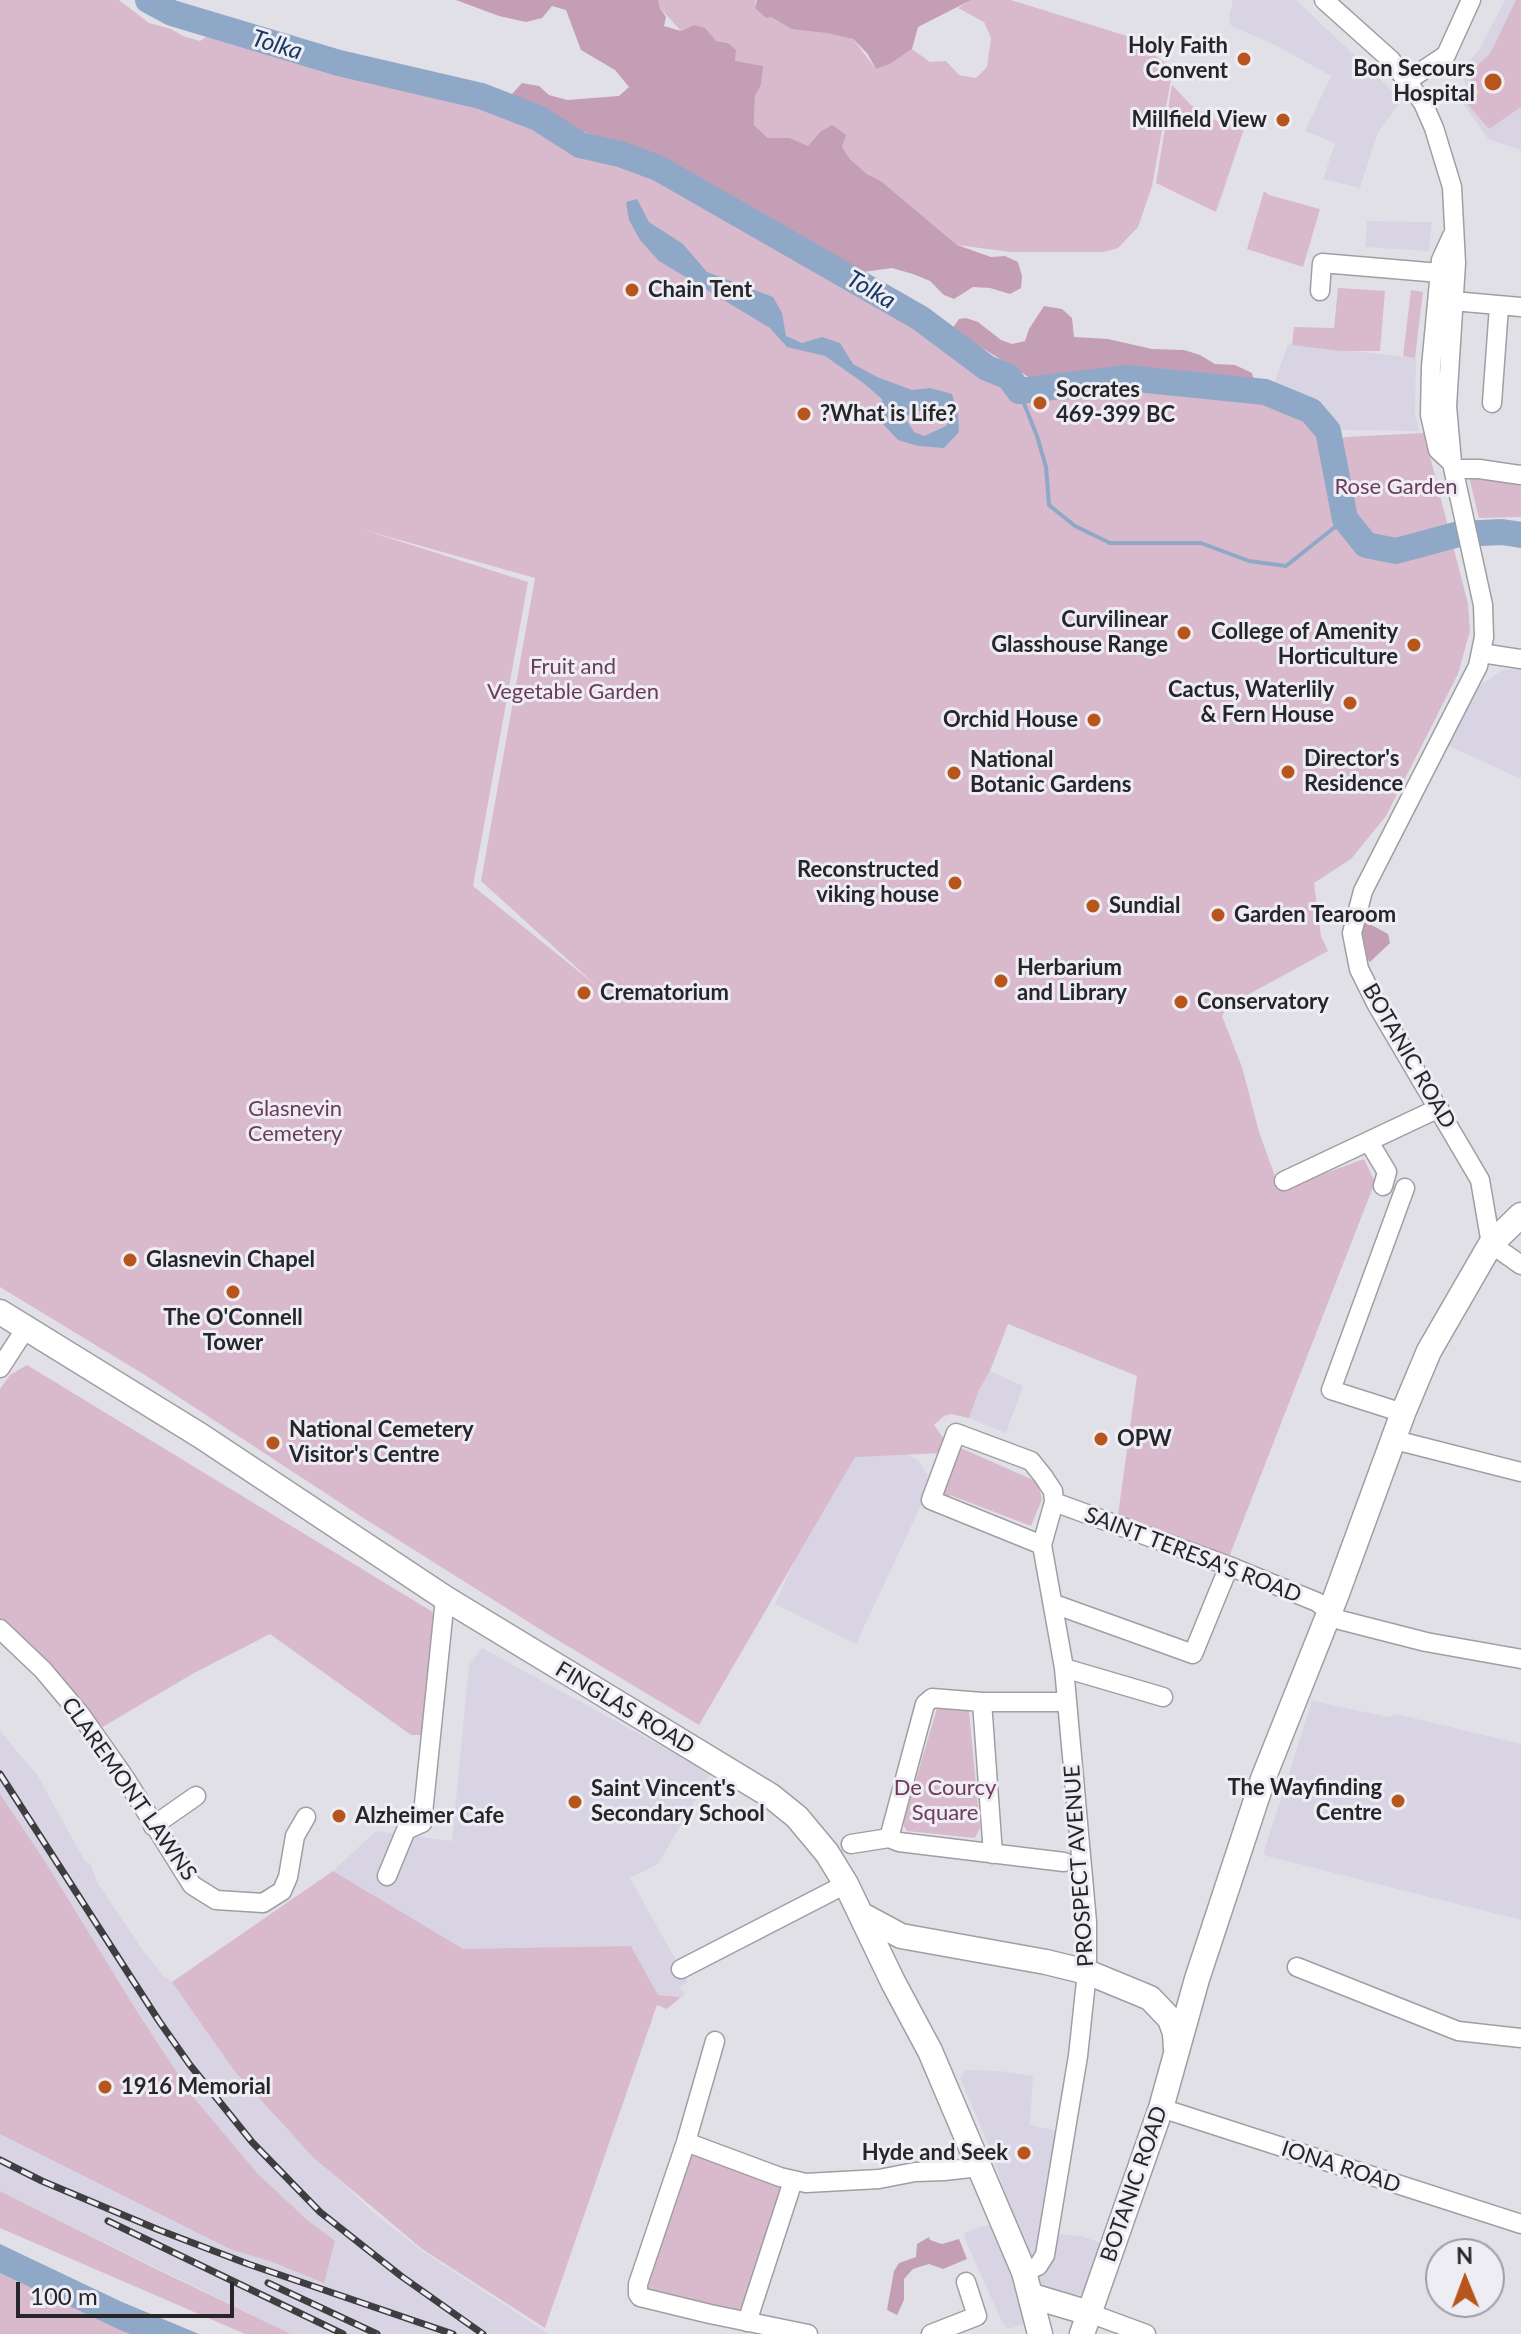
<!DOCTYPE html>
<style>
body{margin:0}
#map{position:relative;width:1521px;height:2334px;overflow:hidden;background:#e2e0e7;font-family:Lato,sans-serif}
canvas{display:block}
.north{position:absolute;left:1425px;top:2238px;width:80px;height:80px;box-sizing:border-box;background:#efedf4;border:2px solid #9f9da2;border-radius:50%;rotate:359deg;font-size:22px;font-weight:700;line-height:32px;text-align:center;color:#262528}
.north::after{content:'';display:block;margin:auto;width:28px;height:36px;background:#b8551d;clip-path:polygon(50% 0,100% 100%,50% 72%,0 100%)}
.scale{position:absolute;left:16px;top:2282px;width:218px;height:36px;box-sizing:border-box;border:4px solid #262528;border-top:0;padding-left:10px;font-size:24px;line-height:28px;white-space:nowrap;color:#262528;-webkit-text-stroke:6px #efedf4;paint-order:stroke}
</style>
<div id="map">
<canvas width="1521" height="2334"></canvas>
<div class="north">N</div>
<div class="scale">100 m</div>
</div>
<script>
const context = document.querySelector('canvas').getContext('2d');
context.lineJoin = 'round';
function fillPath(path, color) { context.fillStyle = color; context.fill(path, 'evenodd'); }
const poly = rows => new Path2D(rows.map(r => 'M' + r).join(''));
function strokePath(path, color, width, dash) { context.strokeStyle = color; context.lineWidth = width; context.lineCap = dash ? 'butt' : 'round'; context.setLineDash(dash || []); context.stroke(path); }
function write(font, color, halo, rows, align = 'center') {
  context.font = font + ' Lato,sans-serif'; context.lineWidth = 6; context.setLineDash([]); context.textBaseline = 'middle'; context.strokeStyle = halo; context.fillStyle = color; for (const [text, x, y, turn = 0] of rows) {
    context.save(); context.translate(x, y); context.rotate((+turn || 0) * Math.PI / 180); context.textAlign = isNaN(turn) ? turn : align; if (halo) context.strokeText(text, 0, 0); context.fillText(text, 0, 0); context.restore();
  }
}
fillPath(poly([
 [1233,0,1296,0,1402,100,1378,132,1360,188,1323,179,1335,143,1305,131,1331,76,1277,46,1231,26,1229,17],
 [1505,0,1521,0,1521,150,1488,139,1460,99,1470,92,1460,72,1479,50],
 [1367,221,1432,222,1429,251,1365,247],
 [1288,344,1416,358,1415,414,1419,431,1343,430,1317,407,1274,384],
 [1521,669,1521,779,1445,744,1460,710,1481,685,1502,670],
 [990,1371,1023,1386,1006,1433,969,1418,979,1390],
 [847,1447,895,1449,918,1460,927,1474,930,1486,856,1644,775,1604],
 [482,1648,711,1773,658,1864,630,1878,688,1982,680,1987,685,1995,681,1997,658,1995,631,1946,463,1950,333,1871,376,1831,452,1841,469,1665],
 [1312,1701,1389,1717,1396,1714,1521,1744,1521,1920,1263,1855],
 [0,1731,37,1775,86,1863,90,1863,97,1882,142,1949,163,1976,172,1982,280,2122,372,2211,422,2251,549,2334,291,2334,0,2191,0,2134,230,2248,0,1826],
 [966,2070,1000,2071,1033,2076,1030,2125,1068,2133,1053,2234,1081,2236,1104,2244,1084,2293,1074,2296,1043,2290,1033,2272,989,2146,960,2078],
 [987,2225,997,2225,1031,2323,1007,2329,1002,2322,964,2237,966,2232]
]), '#d8d4e3');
fillPath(poly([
 [0,0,119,0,149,23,171,29,183,36,200,41,213,32,261,51,323,70,392,86,428,92,518,115,580,156,627,164,653,177,694,187,725,217,752,236,913,324,1013,396,1127,386,1267,403,1296,411,1329,447,1345,437,1424,433,1468,604,1470,631,1458,674,1386,816,1351,859,1314,883,1321,936,1328,951,1229,1005,1222,1016,1242,1067,1259,1132,1276,1179,1285,1188,1364,1159,1375,1182,1229,1557,1118,1515,1137,1376,1008,1324,990,1371,979,1390,969,1418,951,1414,944,1416,934,1425,947,1443,942,1453,855,1457,699,1725,546,1633,365,1519,148,1377,0,1287],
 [364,530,535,578,481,881,598,987,473,886,528,582],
 [658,0,756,0,755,8,853,39,876,69,890,64,912,49,930,62,946,61,959,75,976,78,987,67,991,38,984,22,958,8,971,0,1011,0,1127,36,1173,68,1152,186,1138,227,1118,248,1104,252,1010,252,957,245,881,181,867,174,850,159,842,147,820,132,808,146,790,138,768,138,754,125,755,96,761,85,735,61,728,43,716,41,694,25,681,31,660,8],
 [1516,0,1521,0,1521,107,1489,129,1466,102,1479,93,1467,74,1490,54],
 [1172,85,1191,105,1222,124,1230,124,1248,117,1216,212,1156,183],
 [1264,191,1269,195,1320,209,1303,267,1247,249],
 [1338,288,1385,291,1380,351,1342,351,1292,345,1294,327,1334,328],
 [1411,290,1423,292,1415,358,1403,356],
 [1491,475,1521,486,1521,517,1479,518,1469,477],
 [27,1365,436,1614,424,1735,411,1735,270,1634,194,1673,94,1732,0,1629,0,1389,10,1375],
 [956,1446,1031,1479,1038,1484,1042,1499,1031,1526,950,1495,948,1499,938,1495],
 [937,1708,969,1711,980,1828,975,1838,907,1831,903,1824],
 [0,1794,46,1863,136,2010,193,2097,258,2174,307,2220,335,2241,324,2283,270,2261,232,2250,0,2134],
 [333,1871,463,1949,631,1946,658,1995,681,1997,667,2009,657,2005,545,2328,422,2249,313,2157,236,2073,172,1982],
 [687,2152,778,2186,783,2194,742,2313,644,2289],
 [0,2191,152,2267,291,2334,245,2334,0,2228],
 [0,2273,72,2306,130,2334,0,2334]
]), '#d8bacc');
fillPath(poly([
 [456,0,658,0,660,8,666,17,664,26,681,31,694,25,705,28,716,41,728,43,736,50,735,61,763,66,761,85,755,96,754,125,768,138,790,138,808,146,820,132,832,125,846,135,842,147,850,159,867,174,881,181,957,245,991,257,1005,256,1018,262,1022,276,1021,288,1010,294,990,288,973,287,954,299,944,295,930,281,913,274,892,268,863,272,686,174,631,147,568,127,534,105,511,95,522,83,539,86,549,95,567,100,619,96,629,87,615,70,581,50,566,10,552,6,542,18,526,22,499,16],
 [757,0,971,0,918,27,912,49,890,64,876,69,867,53,853,39,827,33,792,29,771,17,766,18,755,8],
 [1044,306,1062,309,1072,318,1074,337,1108,339,1152,349,1184,350,1200,355,1215,364,1235,365,1252,373,1255,385,1127,367,1030,378,952,329,959,319,966,318,978,322,1001,340,1012,344,1025,341,1029,329],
 [1366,922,1388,934,1390,943,1370,962,1363,956,1360,929],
 [929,2237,930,2240,942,2244,959,2239,967,2259,943,2269,929,2264,913,2269,904,2279,904,2300,897,2315,887,2310,894,2271,899,2263,916,2257,917,2244]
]), '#c49eb5');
fillPath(poly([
 [637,199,649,222,683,244,707,272,773,297,782,313,786,336,802,343,822,337,840,343,853,364,877,377,912,390,930,388,952,394,958,414,959,432,944,448,918,446,898,440,883,424,882,399,862,382,825,356,787,347,770,328,659,261,640,240,629,220,626,202],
 [929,410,946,411,951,419,946,426,924,436,914,432,905,418,914,411],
 [0,2244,122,2302,199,2334,130,2334,120,2330,0,2273]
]), '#90a8c8');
strokePath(poly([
 [1019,391,1037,436,1046,467,1049,505,1075,526,1110,543,1201,543,1249,561,1286,566,1345,519]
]), '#90a8c8', 4);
strokePath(poly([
 [148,0,172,13,339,63,481,96,538,118,580,145,620,154,658,168,920,318,987,368,1009,377,1019,391,1127,378,1265,392,1311,411,1328,431,1345,519,1366,545,1396,551,1459,534,1502,532,1521,535]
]), '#90a8c8', 26);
const minor = poly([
 [1324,0,1391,60,1423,103,1434,128,1452,187,1456,263,1447,406,1452,463,1483,605,1484,637,1478,666,1363,891,1352,933,1359,969,1377,1005,1480,1180,1491,1244,1521,1265],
 [1407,81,1446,55,1471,0],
 [1320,291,1322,263,1440,273],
 [1453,301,1521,307],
 [1492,403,1499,306],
 [1452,463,1438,450,1430,415,1431,367,1441,260,1452,236],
 [1455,469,1479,469,1521,475],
 [1481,653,1521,659],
 [1369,1142,1387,1172,1383,1186],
 [1284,1181,1439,1108],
 [0,1368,26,1328],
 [1403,1413,1331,1390,1405,1188],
 [956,1433,1031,1461,1043,1476,1053,1491,1054,1502,1042,1545,931,1500,956,1433],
 [1395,1440,1521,1472],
 [1054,1502,1229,1566,1317,1602,1340,1620,1426,1642,1521,1659],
 [1054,1604,1193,1654,1229,1566],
 [0,1629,43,1670,80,1714,125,1778,192,1885,216,1900,263,1903,282,1891,288,1877,295,1836,306,1817],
 [1064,1668,1163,1697],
 [982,1702,993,1854],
 [153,1826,196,1796],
 [851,1844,889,1838],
 [1064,1862,899,1842,889,1838,925,1704,932,1698,982,1702,1067,1702],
 [387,1876,406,1830,422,1823,445,1598],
 [1297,1967,1458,2031,1521,2038],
 [681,1969,846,1884],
 [715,2041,686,2142,638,2284,638,2294,640,2297,710,2314,808,2334],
 [1161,2108,1521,2224],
 [686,2142,780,2177,806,2183,879,2179,915,2172,944,2171,979,2167],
 [1024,2272,1038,2266,1045,2255,1078,2056,1087,1972,1087,1922,1064,1668,1042,1545],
 [1089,2313,1146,2334],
 [747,2322,793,2181],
 [931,2334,977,2316,966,2282]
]);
const major = poly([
 [0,1312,201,1436,445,1598,771,1796,797,1817,827,1853,846,1884,893,1982,930,2051,1024,2272,1040,2334],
 [862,1915,901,1936,1046,1962,1087,1972,1150,1998,1170,2019,1175,2033,1176,2049],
 [1032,2296,1089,2313],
 [1082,2334,1161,2108,1197,1979,1263,1779,1336,1596,1403,1413,1429,1351,1485,1254,1491,1244,1521,1215]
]);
strokePath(minor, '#9f9ea4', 21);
strokePath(major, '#9f9ea4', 27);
strokePath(minor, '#fff', 18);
strokePath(major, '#fff', 24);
const rail = poly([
 [0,1774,159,2021,190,2065,252,2142,320,2212,401,2276,483,2334],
 [0,2160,42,2181,159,2230,248,2264,453,2334],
 [108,2221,343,2334],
 [268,2283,377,2334]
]);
strokePath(rail, '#3e3d40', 7);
strokePath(rail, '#efedf4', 4, [12]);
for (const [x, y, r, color] of [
 [1244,59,8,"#b8551d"],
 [1493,82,10,"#b8551d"],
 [1283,120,8,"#b8551d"],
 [632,290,8,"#b8551d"],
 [1040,403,8,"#b8551d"],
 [804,414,8,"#b8551d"],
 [1184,633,8,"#b8551d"],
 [1414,645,8,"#b8551d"],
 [1350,703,8,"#b8551d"],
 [1094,720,8,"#b8551d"],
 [1288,772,8,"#b8551d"],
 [954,773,8,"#b8551d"],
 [955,883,8,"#b8551d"],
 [1093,906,8,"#b8551d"],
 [1218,915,8,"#b8551d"],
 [1001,981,8,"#b8551d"],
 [584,993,8,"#b8551d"],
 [1181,1002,8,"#b8551d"],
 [130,1260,8,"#b8551d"],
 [233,1292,8,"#b8551d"],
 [1101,1439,8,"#b8551d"],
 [273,1443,8,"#b8551d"],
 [1398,1801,8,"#b8551d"],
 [575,1802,8,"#b8551d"],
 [339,1816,8,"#b8551d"],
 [105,2087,8,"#b8551d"],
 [1024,2153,8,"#b8551d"]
]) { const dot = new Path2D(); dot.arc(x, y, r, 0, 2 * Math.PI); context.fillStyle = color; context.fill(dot); strokePath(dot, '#efedf4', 3); }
write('bold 22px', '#262528', '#efedf4', [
 ["Holy Faith",1228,46,"right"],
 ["Convent",1228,71,"right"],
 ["Bon Secours",1475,69,"right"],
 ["Hospital",1475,94,"right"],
 ["Millfield View",1267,120,"right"],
 ["Chain Tent",648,290],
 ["Socrates",1056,390],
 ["469-399 BC",1056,415],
 ["?What is Life?",820,414],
 ["Curvilinear",1168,620,"right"],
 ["Glasshouse Range",1168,645,"right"],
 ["College of Amenity",1398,632,"right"],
 ["Horticulture",1398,657,"right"],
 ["Cactus, Waterlily",1334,690,"right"],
 ["& Fern House",1334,715,"right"],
 ["Orchid House",1078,720,"right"],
 ["Director's",1304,759],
 ["Residence",1304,784],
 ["National",970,760],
 ["Botanic Gardens",970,785],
 ["Reconstructed",939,870,"right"],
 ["viking house",939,895,"right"],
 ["Sundial",1109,906],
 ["Garden Tearoom",1234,915],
 ["Herbarium",1017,968],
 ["and Library",1017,993],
 ["Crematorium",600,993],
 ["Conservatory",1197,1002],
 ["Glasnevin Chapel",146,1260],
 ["The O'Connell",233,1318,"center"],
 ["Tower",233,1343,"center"],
 ["National Cemetery",289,1430],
 ["Visitor's Centre",289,1455],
 ["OPW",1117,1439],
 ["The Wayfinding",1382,1788,"right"],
 ["Centre",1382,1813,"right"],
 ["Saint Vincent's",591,1789],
 ["Secondary School",591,1814],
 ["Alzheimer Cafe",355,1816],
 ["1916 Memorial",121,2087],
 ["Hyde and Seek",1008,2153,"right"]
], 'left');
write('22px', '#6d3b5c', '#efedf4', [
 ["Rose Garden",1396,487],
 ["Fruit and",573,667],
 ["Vegetable Garden",573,692],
 ["Glasnevin",295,1109],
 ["Cemetery",295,1134],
 ["De Courcy",945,1788],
 ["Square",945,1813]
]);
write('22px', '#262528', '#efedf4', [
 ["BOTANIC ROAD",1409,1056,60],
 ["SAINT TERESA'S ROAD",1193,1555,21],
 ["FINGLAS ROAD",625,1708,31],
 ["CLAREMONT LAWNS",129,1789,55],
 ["PROSPECT AVENUE",1079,1866,-94],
 ["IONA ROAD",1341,2167,18],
 ["BOTANIC ROAD",1134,2184,-71]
]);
write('italic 24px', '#183963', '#efedf4', [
 ["Tolka",277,45,17],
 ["Tolka",871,290,30]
]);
</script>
